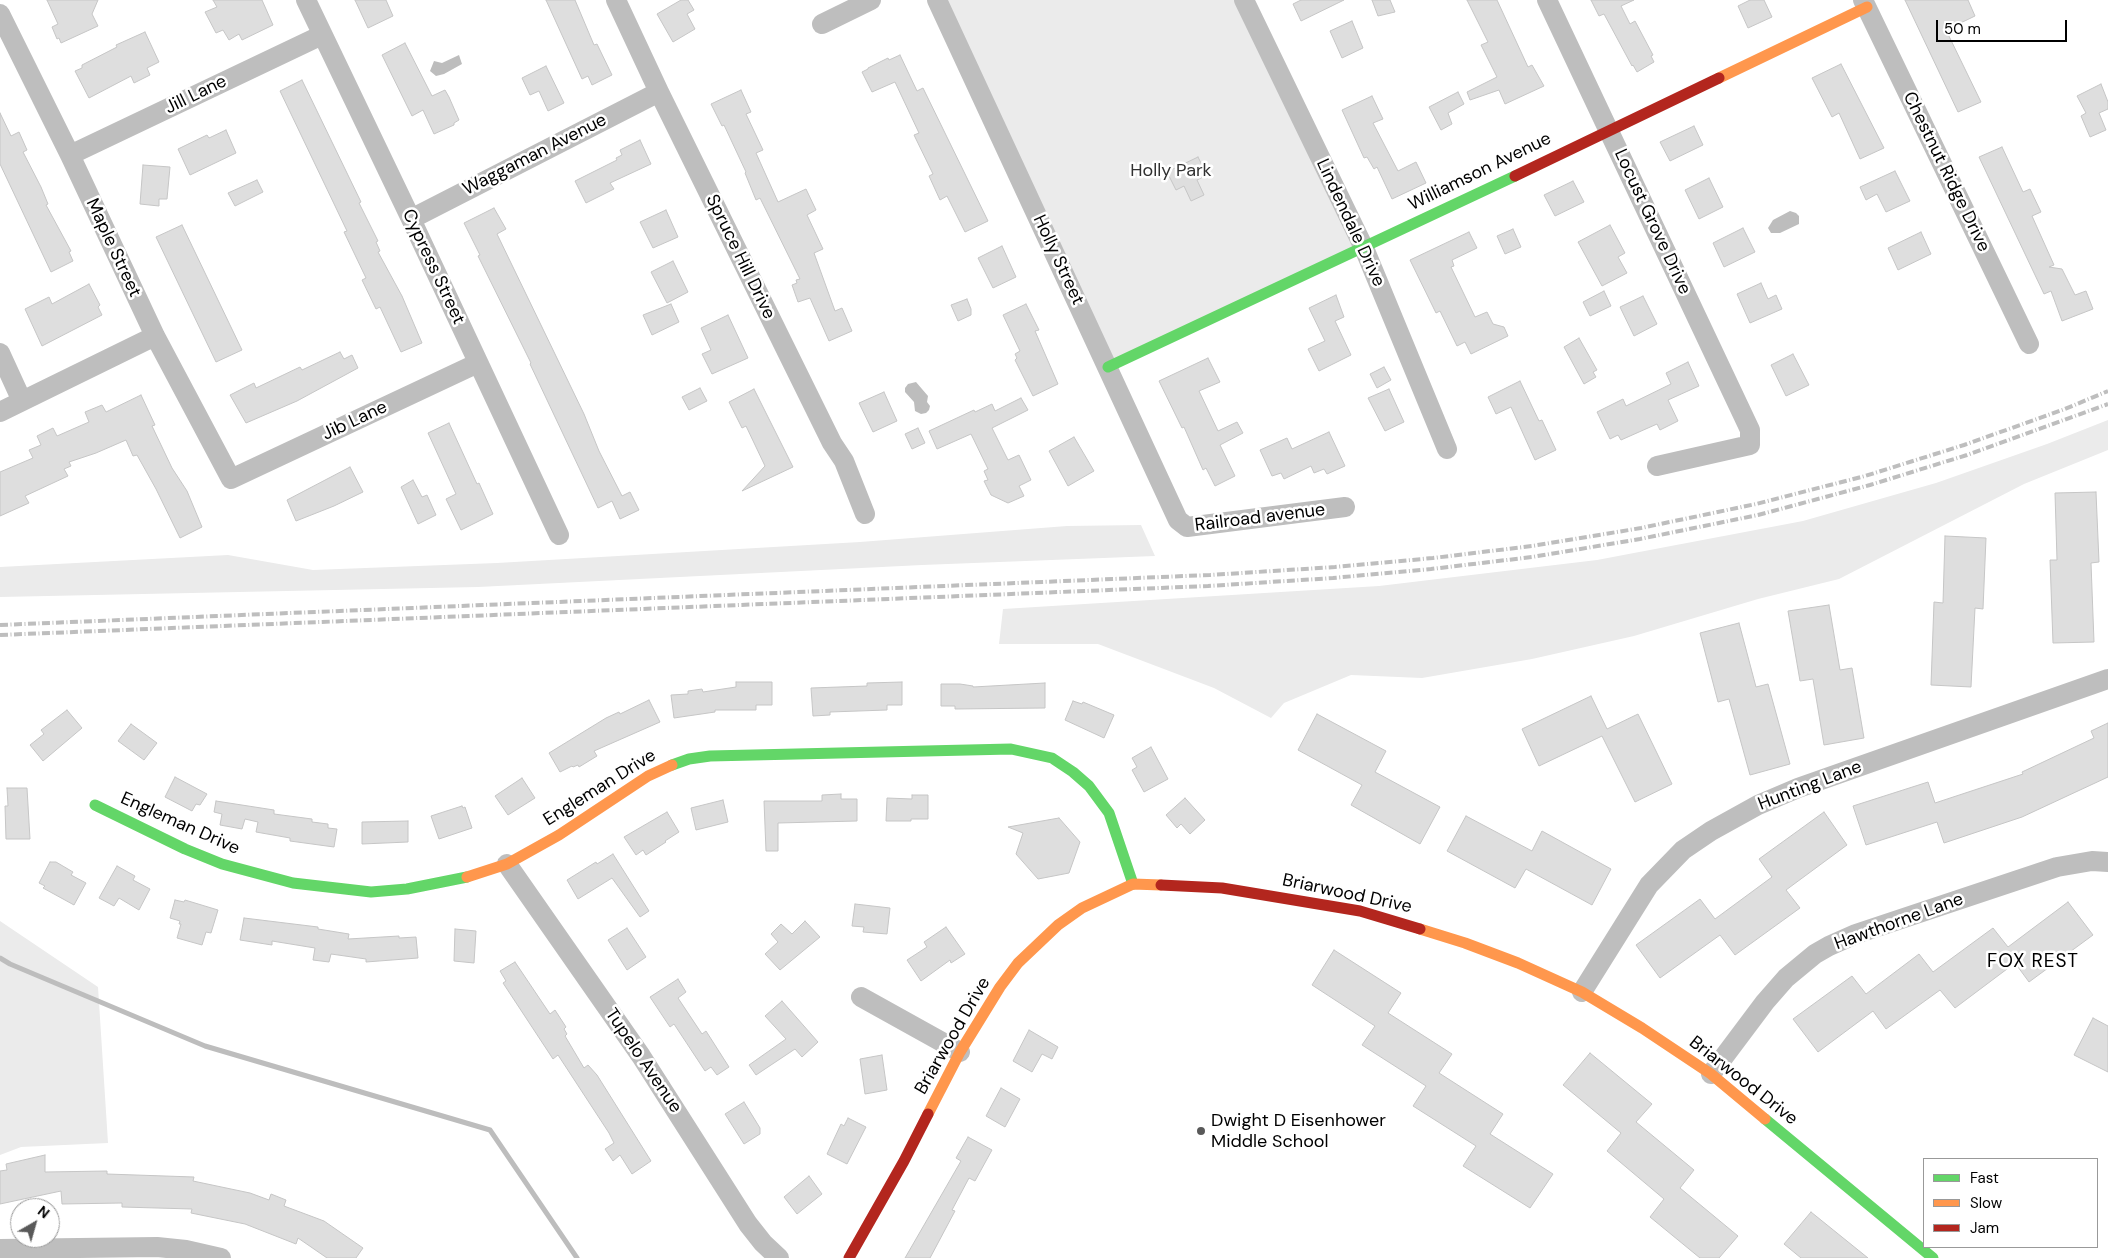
<!DOCTYPE html>
<style>
body{margin:0}
#map{position:relative;width:2108px;height:1258px;overflow:hidden;background:#fff;font-family:"DM Sans",sans-serif}
canvas{display:block}
.legend{position:absolute;left:1923px;top:1158px;width:175px;height:90px;box-sizing:border-box;background:#fff;border:1px solid #999;margin:0;padding:6px 9px;list-style:none;font-size:15px;color:#000}
.legend li{display:flex;align-items:center;gap:10px;height:25px}
.legend b{width:25px;border:1px solid #999}
.north{position:absolute;left:10px;top:1198px;width:50px;height:50px;box-sizing:border-box;background:#fff;border:1px solid #999;border-radius:50%;rotate:38deg;font-size:14px;font-weight:700;line-height:20px;text-align:center;color:#000}
.north::after{content:'';display:block;margin:auto;width:18px;height:22px;background:#595959;clip-path:polygon(50% 0,100% 100%,50% 72%,0 100%)}
.scale{position:absolute;left:1936px;top:20px;width:131px;height:22px;box-sizing:border-box;border:2px solid #000;border-top:0;padding-left:6px;font-size:15px;line-height:18px;white-space:nowrap;color:#000;-webkit-text-stroke:4px #fff;paint-order:stroke}
</style>
<div id="map">
<canvas width="2108" height="1258"></canvas>
<ul class="legend">
<li><b style="height:6px;background:#63d668"></b>Fast</li>
<li><b style="height:6px;background:#ff974d"></b>Slow</li>
<li><b style="height:6px;background:#b3261e"></b>Jam</li>
</ul>
<div class="north">N</div>
<div class="scale">50 m</div>
</div>
<script>
const context = document.querySelector('canvas').getContext('2d');
context.lineJoin = 'round';
function fillPath(path, color) { context.fillStyle = color; context.fill(path, 'evenodd'); }
const poly = rows => new Path2D(rows.map(r => 'M' + r).join(''));
function strokePath(path, color, width, dash) { context.strokeStyle = color; context.lineWidth = width; context.lineCap = dash ? 'butt' : 'round'; context.setLineDash(dash || []); context.stroke(path); }
function write(font, color, halo, rows, align = 'center') {
  context.font = font + ' "DM Sans",sans-serif'; context.lineWidth = 5; context.setLineDash([]); context.textBaseline = 'middle'; context.strokeStyle = halo; context.fillStyle = color; for (const [text, x, y, turn = 0] of rows) {
    context.save(); context.translate(x, y); context.rotate((+turn || 0) * Math.PI / 180); context.textAlign = isNaN(turn) ? turn : align; if (halo) context.strokeText(text, 0, 0); context.fillText(text, 0, 0); context.restore();
  }
}
fillPath(poly([
 [937,0,1244,0,1364,248,1108,367],
 [2108,420,2108,450,2024,484,1839,579,1758,599,1634,636,1532,659,1422,678,1351,675,1284,703,1271,718,1214,688,1098,644,999,644,1003,609,1379,586,1597,560,1803,521,1936,483,2047,444],
 [1141,525,1155,556,922,565,478,587,0,597,0,567,228,555,313,570,497,563,860,542,1067,526],
 [0,921,98,987,108,1143,21,1147,0,1155]
]), '#ebebeb');
fillPath(poly([
 [459,55,462,64,444,74,436,76,430,71,434,61,442,63],
 [1790,211,1796,213,1799,216,1799,224,1780,233,1771,233,1768,228,1773,220],
 [916,382,928,396,927,402,930,406,929,410,926,413,921,414,915,411,914,402,905,392,905,388,908,384]
]), '#bdbdbd');
strokePath(poly([
 [0,958,10,964,205,1046,490,1130,577,1258]
]), '#bdbdbd', 5);
const building = poly([
 [47,0,98,0,92,14,98,26,61,43,59,38,57,39,52,27,58,24,47,0],
 [213,0,262,0,273,25,242,40,239,34,229,40,223,30,216,33,205,12,217,7,213,0],
 [355,0,386,0,393,16,368,28,355,0],
 [546,0,575,0,594,45,597,44,612,75,592,85,588,76,582,79,546,0],
 [681,0,688,0,694,10,687,14,695,29,673,42,657,14,681,0],
 [1301,0,1344,0,1301,21,1293,4,1301,0],
 [1372,0,1390,0,1395,12,1378,16,1372,0],
 [1467,0,1497,0,1528,67,1532,65,1544,86,1505,104,1499,90,1470,100,1467,92,1497,77,1481,45,1488,42,1467,0],
 [1591,0,1634,0,1621,6,1630,24,1635,21,1653,55,1651,56,1654,62,1637,72,1633,65,1632,66,1604,14,1599,16,1591,0],
 [1750,0,1764,0,1772,17,1748,28,1738,6,1750,0],
 [1905,0,1968,0,1975,16,1946,30,1981,102,1958,112,1905,0],
 [1352,21,1363,48,1342,58,1330,31,1352,21],
 [145,32,159,62,147,68,150,75,134,83,131,76,89,98,75,71,82,68,82,65,117,47,116,45,145,32],
 [405,43,432,96,445,90,449,97,459,120,454,123,454,125,434,134,423,110,412,116,382,55,405,43],
 [900,55,917,91,923,88,988,221,965,232,947,196,940,200,929,176,933,174,914,135,919,133,895,82,872,92,862,72,868,69,868,68,888,58,889,60,900,55],
 [1841,64,1884,148,1860,159,1839,113,1832,117,1812,78,1841,64],
 [546,66,564,103,548,111,539,91,530,95,522,78,546,66],
 [302,80,361,202,359,203,378,241,376,242,380,251,378,252,402,296,422,343,401,352,380,307,376,309,362,280,366,278,344,232,347,231,280,91,302,80],
 [2101,84,2108,102,2108,109,2099,113,2106,130,2090,137,2081,116,2086,113,2077,96,2101,84],
 [741,90,751,112,746,114,763,150,756,153,778,202,806,189,816,210,807,215,823,249,814,253,835,311,842,308,852,331,829,341,810,298,798,302,792,285,797,283,796,280,800,279,760,198,756,200,745,173,746,172,724,125,722,126,711,104,741,90],
 [1458,92,1464,104,1448,113,1452,124,1441,130,1429,107,1458,92],
 [1372,96,1383,119,1373,123,1398,171,1416,162,1426,183,1392,199,1377,167,1374,169,1367,157,1364,158,1342,110,1372,96],
 [0,113,11,136,19,132,27,150,23,152,41,187,48,204,46,205,71,251,69,252,73,261,51,272,0,164,0,113],
 [1694,126,1703,145,1670,161,1660,142,1694,126],
 [226,130,236,153,190,175,178,149,207,135,209,138,226,130],
 [640,140,651,164,610,183,614,189,586,203,575,181,617,160,616,158,622,155,620,150,640,140],
 [2002,147,2023,192,2030,189,2041,212,2032,216,2054,265,2049,267,2062,269,2075,295,2086,291,2093,309,2062,321,2051,291,2044,294,1979,157,2002,147],
 [1198,157,1207,175,1197,180,1204,195,1191,201,1184,186,1176,190,1167,172,1198,157],
 [143,165,170,167,167,199,159,199,159,206,140,204,143,165],
 [1895,171,1910,201,1886,212,1877,194,1866,200,1860,187,1895,171],
 [1709,178,1723,207,1699,219,1685,190,1709,178],
 [257,180,263,192,235,206,228,193,257,180],
 [1573,181,1584,202,1555,216,1544,195,1573,181],
 [494,208,506,229,497,234,584,414,599,451,622,496,630,492,639,510,620,519,612,501,598,508,530,364,531,363,478,256,480,255,464,223,494,208],
 [666,210,678,237,653,248,640,222,666,210],
 [182,225,242,350,216,362,156,237,182,225],
 [1610,225,1625,253,1618,257,1627,273,1602,286,1578,242,1610,225],
 [1743,228,1755,252,1724,267,1713,243,1743,228],
 [1513,229,1521,247,1505,254,1497,236,1513,229],
 [1469,232,1477,248,1452,260,1454,266,1451,267,1475,317,1487,312,1493,324,1504,327,1508,336,1471,354,1465,342,1457,346,1440,311,1436,313,1410,260,1469,232],
 [1921,232,1931,254,1898,270,1888,248,1921,232],
 [1002,246,1016,277,993,288,978,258,1002,246],
 [673,261,688,292,667,303,651,272,673,261],
 [1761,283,1768,299,1776,295,1782,309,1750,323,1737,294,1761,283],
 [89,284,100,305,98,307,102,315,42,346,25,309,49,297,52,304,89,284],
 [1604,291,1611,306,1590,316,1583,302,1604,291],
 [1336,295,1344,317,1335,321,1351,355,1319,371,1308,349,1325,341,1309,308,1336,295],
 [1643,296,1657,324,1634,336,1620,307,1643,296],
 [967,299,971,309,971,315,958,321,951,305,967,299],
 [671,304,679,322,652,335,643,315,671,304],
 [1026,304,1039,330,1035,331,1058,384,1033,396,1015,360,1017,358,1015,354,1020,351,1003,315,1026,304],
 [728,315,748,358,712,374,702,354,711,350,701,328,728,315],
 [1579,338,1597,370,1593,372,1596,377,1584,384,1564,347,1579,338],
 [340,352,344,359,352,355,358,368,297,401,246,423,230,395,254,383,256,388,300,367,302,370,340,352],
 [1793,354,1809,385,1786,396,1771,365,1793,354],
 [1208,358,1220,382,1199,391,1218,431,1237,422,1243,433,1220,445,1235,476,1215,486,1206,468,1203,470,1184,427,1182,428,1159,381,1208,358],
 [1688,362,1699,386,1668,400,1678,421,1660,430,1657,424,1621,440,1618,435,1610,439,1597,412,1623,399,1626,406,1671,384,1666,373,1688,362],
 [1384,367,1391,380,1377,388,1370,374,1384,367],
 [1520,381,1539,421,1542,420,1556,450,1535,460,1511,407,1496,414,1488,397,1520,381],
 [700,388,707,401,689,410,682,397,700,388],
 [754,389,793,467,742,491,765,466,746,426,742,428,729,402,754,389],
 [1389,389,1404,422,1385,431,1368,398,1389,389],
 [884,392,897,421,873,432,859,403,884,392],
 [141,395,155,425,152,426,172,468,187,491,202,527,180,538,156,489,137,455,133,456,126,440,96,453,69,462,71,466,64,469,68,476,25,496,29,503,0,516,0,472,33,458,29,450,41,445,37,436,53,428,57,436,89,422,85,412,102,405,106,412,141,395],
 [1021,398,1028,410,992,428,1008,460,1019,455,1031,480,1019,486,1024,496,1008,503,991,495,984,481,988,480,984,471,988,469,971,434,937,449,929,431,974,410,975,412,992,404,995,411,1021,398],
 [449,423,477,484,479,483,493,514,461,530,446,499,456,494,428,433,449,423],
 [918,428,925,443,912,449,905,434,918,428],
 [1329,432,1345,466,1327,474,1324,469,1314,473,1311,466,1284,479,1281,473,1272,476,1260,450,1287,438,1292,449,1329,432],
 [1074,437,1094,471,1068,486,1049,451,1074,437],
 [350,467,363,492,334,506,296,521,287,500,350,467],
 [413,480,422,497,427,495,436,515,418,524,401,487,413,480],
 [2096,492,2099,562,2091,563,2094,642,2053,643,2050,560,2057,560,2055,493,2096,492],
 [1945,536,1986,538,1983,609,1975,608,1971,687,1931,685,1934,602,1943,603,1945,536],
 [1829,605,1840,670,1852,668,1864,738,1824,745,1813,679,1800,681,1788,611,1829,605],
 [1739,623,1756,687,1768,684,1790,764,1750,775,1729,699,1718,702,1700,633,1739,623],
 [736,682,772,682,772,705,756,705,756,710,715,710,715,712,674,718,671,695,688,694,688,691,702,689,703,692,736,687,736,682],
 [902,682,902,705,887,705,887,710,830,712,830,715,813,716,811,688,867,686,867,683,902,682],
 [1045,683,1045,708,955,709,955,706,941,706,941,684,960,684,973,686,973,687,1045,683],
 [1591,696,1607,729,1638,714,1672,784,1635,802,1602,736,1539,766,1522,729,1591,696],
 [649,700,660,722,594,751,597,756,579,767,578,765,573,767,572,766,560,772,549,753,606,718,619,712,620,714,649,700],
 [1073,701,1082,704,1083,702,1114,715,1104,738,1065,720,1073,701],
 [67,710,82,728,43,761,30,745,44,734,41,730,67,710],
 [1317,714,1386,751,1375,772,1440,807,1420,844,1351,805,1362,785,1298,750,1317,714],
 [2108,723,2108,777,2022,817,1944,843,1937,822,1866,845,1853,806,1928,782,1935,803,2023,774,2022,772,2094,738,2091,731,2108,723],
 [131,724,157,743,144,760,118,741,131,724],
 [1151,747,1168,779,1144,792,1132,770,1137,767,1132,758,1151,747],
 [175,777,207,794,200,805,196,804,192,811,165,797,175,777],
 [522,778,535,798,508,815,495,796,522,778],
 [7,788,27,788,30,839,6,839,5,806,8,806,7,788],
 [841,794,841,799,857,799,857,821,778,823,778,851,766,851,764,801,822,801,822,795,841,794],
 [912,795,928,795,928,819,911,819,911,821,886,821,887,798,912,799,912,795],
 [1185,798,1205,820,1190,834,1181,824,1177,828,1166,815,1185,798],
 [723,800,728,822,696,830,691,808,723,800],
 [216,801,274,810,274,814,312,819,312,822,328,824,328,828,337,829,334,847,290,841,290,838,256,832,258,822,245,819,242,829,220,825,222,814,214,812,216,801],
 [462,806,463,808,465,807,472,828,439,839,431,816,462,806],
 [667,812,679,832,665,841,666,842,646,855,643,850,636,855,624,837,667,812],
 [1824,812,1847,845,1786,890,1800,908,1735,955,1720,935,1660,978,1636,945,1700,899,1715,919,1772,877,1759,859,1824,812],
 [1466,816,1532,851,1542,831,1611,869,1592,905,1526,869,1515,888,1447,851,1466,816],
 [1059,818,1080,842,1069,873,1038,879,1016,854,1023,833,1008,827,1059,818],
 [408,821,408,842,362,844,362,822,408,821],
 [613,854,649,911,640,917,612,878,578,899,567,880,596,862,597,864,613,854],
 [50,862,56,862,73,872,71,875,86,883,74,905,43,888,45,886,39,883,50,862],
 [117,866,135,876,133,880,150,889,139,910,119,898,114,906,99,898,117,866],
 [175,900,184,902,185,900,218,910,211,933,206,932,202,945,177,938,181,924,179,924,180,921,170,918,175,900],
 [2068,902,2093,935,2029,982,2015,963,1955,1008,1940,990,1886,1029,1873,1011,1818,1052,1793,1019,1852,976,1866,994,1919,954,1933,972,1993,928,2008,947,2068,902],
 [855,904,890,908,887,934,863,932,864,927,852,926,855,904],
 [244,918,318,927,318,929,349,934,348,939,399,936,399,938,416,937,418,958,366,962,366,959,331,954,329,962,313,960,315,948,272,941,272,945,240,940,244,918],
 [805,921,820,937,780,970,765,954,778,942,771,934,781,924,792,934,805,921],
 [946,927,965,954,951,963,950,960,921,981,907,960,927,947,924,942,946,927],
 [627,928,646,957,627,970,608,940,627,928],
 [455,929,476,931,474,963,454,961,455,929],
 [1334,950,1401,993,1388,1013,1452,1054,1439,1073,1503,1114,1490,1134,1553,1174,1530,1208,1463,1166,1476,1146,1413,1106,1426,1086,1362,1045,1375,1026,1312,985,1334,950],
 [515,962,550,1014,555,1010,566,1027,564,1029,567,1034,565,1036,584,1068,588,1065,597,1075,651,1161,632,1174,620,1155,613,1161,605,1149,614,1143,609,1133,558,1055,553,1059,503,983,506,981,500,971,515,962],
 [678,979,686,992,678,998,702,1034,706,1031,729,1067,717,1075,711,1067,705,1071,674,1024,670,1027,650,997,678,979],
 [782,1001,818,1042,802,1057,795,1049,756,1075,749,1065,786,1039,765,1016,782,1001],
 [2093,1018,2108,1026,2108,1072,2074,1055,2093,1018],
 [1029,1030,1058,1047,1052,1059,1042,1054,1032,1072,1013,1061,1029,1030],
 [1590,1053,1652,1104,1636,1122,1694,1170,1680,1188,1738,1236,1719,1258,1700,1258,1650,1217,1664,1199,1607,1151,1621,1133,1563,1085,1590,1053],
 [882,1055,887,1090,865,1094,860,1059,882,1055],
 [1001,1088,1020,1099,1005,1127,986,1116,1001,1088],
 [744,1102,760,1128,760,1134,744,1144,725,1114,744,1102],
 [848,1118,866,1127,847,1164,827,1154,841,1124,844,1126,848,1118],
 [968,1137,992,1150,975,1181,969,1178,952,1210,955,1211,930,1258,905,1258,961,1161,956,1158,968,1137],
 [45,1155,45,1172,107,1171,107,1174,194,1177,193,1181,250,1193,269,1200,271,1194,286,1200,284,1206,324,1221,363,1248,356,1258,327,1258,298,1238,296,1244,245,1224,191,1213,192,1209,122,1207,122,1203,62,1204,61,1191,0,1204,0,1171,7,1170,6,1164,45,1155],
 [809,1176,822,1194,797,1214,784,1197,809,1176],
 [1811,1212,1868,1258,1801,1258,1784,1244,1811,1212]
]);
fillPath(building, '#dedede');
strokePath(building, '#c6c6c6', 1);
strokePath(poly([
 [306,0,411,219,559,535],
 [616,0,659,92,832,443,844,461,865,514],
 [937,0,1178,520,1187,527,1345,507],
 [1244,0,1364,248,1447,449],
 [1547,0,1750,430,1750,445,1657,466],
 [1863,0,2029,344],
 [0,14,70,155,155,336,231,479,478,363],
 [822,24,871,0],
 [70,155,322,35],
 [411,219,659,92],
 [0,353,22,401],
 [0,412,155,336],
 [507,864,641,1056,748,1224,763,1243,779,1258],
 [1582,992,1649,885,1683,850,1711,831,1758,805,1798,788,2108,679],
 [861,997,960,1052],
 [1711,1074,1765,1002,1786,978,1815,954,1829,946,1856,934,2057,867,2092,861,2108,862],
 [0,1249,157,1247,186,1250,221,1258]
]), '#bebebe', 20);
strokePath(poly([
 [1108,367,1515,176],
 [672,765,689,759,710,756,1011,749,1052,758,1073,772,1089,786,1109,813,1133,884],
 [95,805,185,849,222,864,293,883,371,892,407,889,467,877],
 [1765,1119,1933,1258]
]), '#63d668', 11);
strokePath(poly([
 [1719,78,1867,7],
 [467,877,507,864,559,835,648,776,672,765],
 [1420,929,1465,943,1518,963,1582,992,1642,1028,1711,1074,1765,1119],
 [928,1114,960,1052,1000,987,1018,963,1058,925,1082,908,1133,884,1161,885]
]), '#ff974d', 11);
strokePath(poly([
 [1515,176,1719,78],
 [1161,885,1222,888,1360,911,1420,929],
 [849,1258,904,1161,928,1114]
]), '#b3261e', 11);
strokePath(poly([
 [0,625,1210,575,1335,567,1433,558,1532,546,1641,528,1756,504,1865,476,1964,445,2065,409,2108,391],
 [0,635,1208,586,1333,578,1431,569,1532,557,1640,539,1758,515,1870,485,1967,455,2108,404]
]), '#bebebe', 4, [8, 2.5, 1, 2.5]);
for (const [x, y, r, color] of [
 [1201,1131,5,"#595959"]
]) { const dot = new Path2D(); dot.arc(x, y, r, 0, 2 * Math.PI); context.fillStyle = color; context.fill(dot); strokePath(dot, '#fff', 2); }
write('18px', '#000', '#fff', [
 ["Jill Lane",196,95,-26],
 ["Waggaman Avenue",535,155,-27],
 ["Williamson Avenue",1480,172,-26],
 ["Chestnut Ridge Drive",1946,172,64],
 ["Locust Grove Drive",1652,222,65],
 ["Lindendale Drive",1350,223,65],
 ["Maple Street",113,248,65],
 ["Spruce Hill Drive",740,257,64],
 ["Holly Street",1058,260,65],
 ["Cypress Street",433,267,65],
 ["Jib Lane",355,421,-25],
 ["Railroad avenue",1260,518,-7],
 ["Hunting Lane",1810,786,-21],
 ["Engleman Drive",600,788,-32],
 ["Engleman Drive",180,824,24],
 ["Briarwood Drive",1347,894,12],
 ["Hawthorne Lane",1899,922,-20],
 ["Briarwood Drive",953,1036,-60],
 ["Tupelo Avenue",643,1061,56],
 ["Briarwood Drive",1743,1081,38]
]);
write('18px', '#313131', '#fff', [
 ["Holly Park",1171,171]
]);
write('18px', '#000', '#fff', [
 ["Dwight D Eisenhower",1211,1121],
 ["Middle School",1211,1142]
], 'left');
context.letterSpacing = '1px';
write('19px', '#000', '#fff', [
 ["FOX REST",2033,962]
]);
context.letterSpacing = '0px';
</script>
